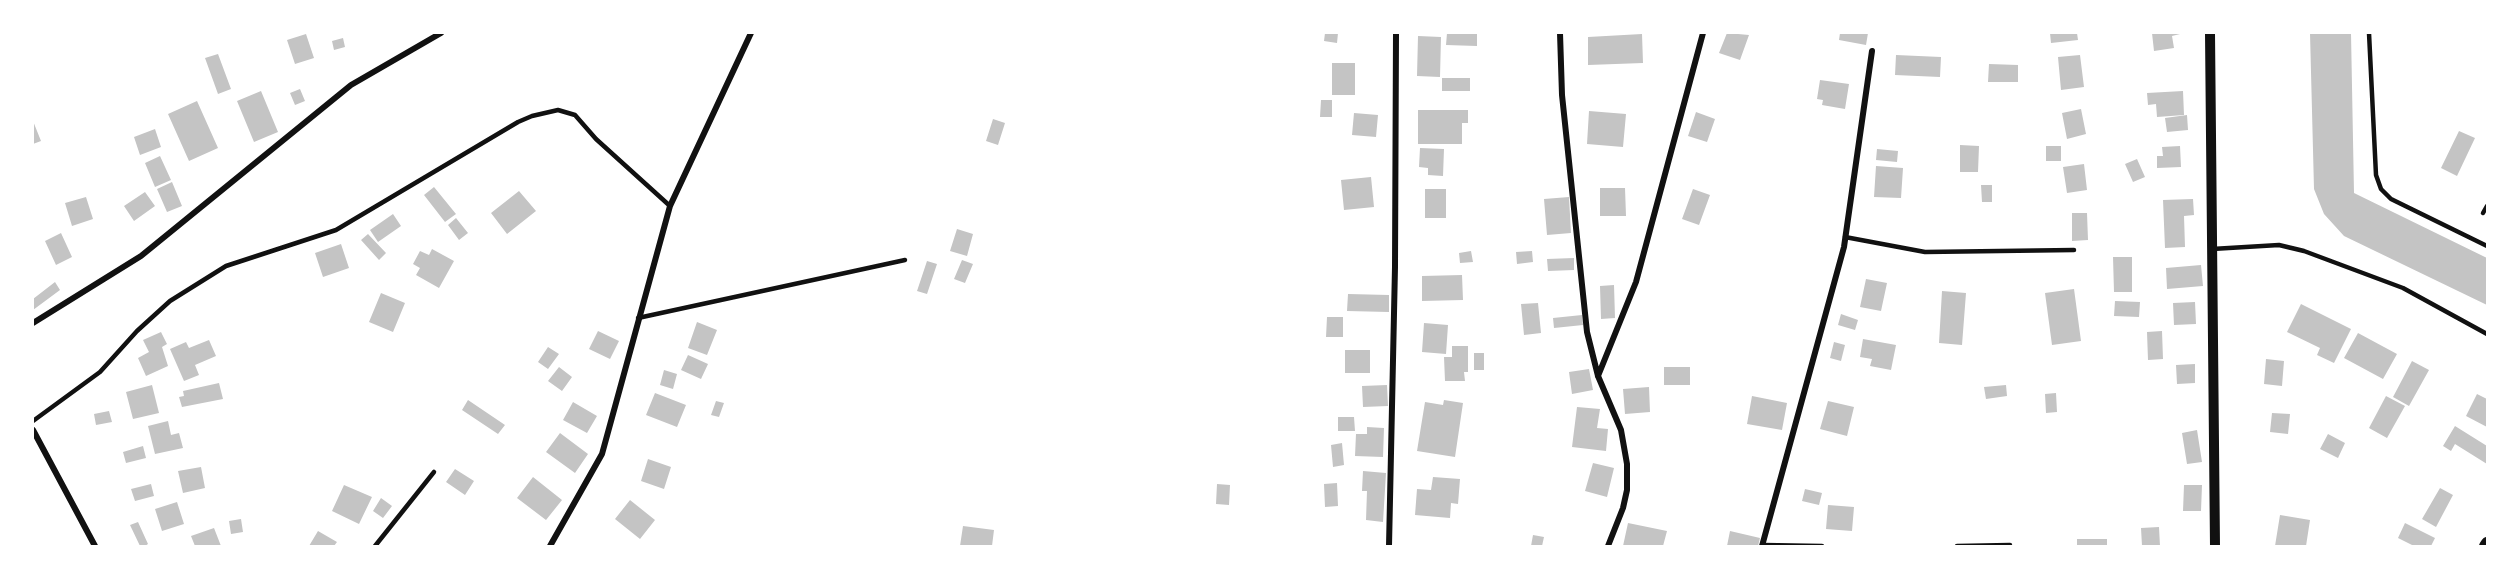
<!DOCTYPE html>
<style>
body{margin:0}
#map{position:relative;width:2520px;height:579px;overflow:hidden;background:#fff;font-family:"Fira Sans",sans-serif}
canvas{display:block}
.frame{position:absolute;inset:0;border:34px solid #fff;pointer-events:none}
</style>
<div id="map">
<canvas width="2520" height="579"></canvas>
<div class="frame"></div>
</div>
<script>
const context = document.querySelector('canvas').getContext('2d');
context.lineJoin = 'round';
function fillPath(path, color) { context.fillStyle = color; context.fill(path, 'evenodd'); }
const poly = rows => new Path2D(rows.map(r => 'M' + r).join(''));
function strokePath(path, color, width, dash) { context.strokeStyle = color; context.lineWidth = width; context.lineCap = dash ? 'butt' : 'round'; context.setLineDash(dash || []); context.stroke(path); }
fillPath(poly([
 [1325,33,1338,33,1337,43,1324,41],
 [1447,33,1477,33,1477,46,1446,45],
 [1727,33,1749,35,1740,60,1719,53],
 [1840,33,1868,33,1866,45,1839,40],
 [2050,33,2077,33,2078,40,2051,43],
 [2152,33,2180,33,2180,34,2172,36,2174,48,2154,51],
 [2310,33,2351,33,2354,193,2487,258,2487,305,2344,236,2324,214,2314,189],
 [306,34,314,58,295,64,287,40],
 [1642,34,1643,63,1588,65,1588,37],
 [1418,36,1441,37,1440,77,1417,76],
 [343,38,345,47,334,50,332,41],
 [218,54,231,89,218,94,205,58],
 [1896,55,1941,57,1940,77,1895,75],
 [2080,55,2084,87,2061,90,2058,57],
 [1332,63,1355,63,1355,95,1332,95],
 [1989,64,2018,65,2018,82,1988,82],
 [1442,78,1470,78,1470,91,1442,91],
 [1820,80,1849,84,1845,109,1822,105,1823,100,1817,99],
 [300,89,305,101,295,105,290,93],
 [261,91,278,132,254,142,237,101],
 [2183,91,2184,115,2157,117,2156,104,2148,105,2147,93],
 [1321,100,1332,100,1332,117,1320,117],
 [197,101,218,148,189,161,168,114],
 [2081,109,2086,134,2067,139,2062,113],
 [1418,110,1468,110,1468,123,1462,123,1462,144,1418,144],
 [1589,111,1626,114,1623,147,1587,144],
 [1696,112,1715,119,1707,142,1688,136],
 [1354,113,1378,115,1376,137,1352,135],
 [2187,115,2188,130,2167,132,2165,118],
 [993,119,1005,123,998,145,986,141],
 [33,121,41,141,33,144],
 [155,129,161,147,140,155,134,137],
 [2459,131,2475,138,2457,176,2441,168],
 [1960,145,1979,146,1978,172,1960,172],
 [2046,146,2061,146,2061,161,2046,161],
 [2180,146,2181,167,2157,168,2157,156,2163,156,2162,147],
 [1420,148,1444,149,1443,176,1428,175,1428,168,1419,167],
 [1877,149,1898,151,1897,162,1876,160],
 [160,156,171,180,155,187,145,163],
 [2137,159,2145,177,2133,182,2125,164],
 [2084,164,2087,190,2067,193,2063,167],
 [1876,166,1903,168,1901,198,1874,197],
 [1371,177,1374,207,1344,210,1341,180],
 [172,182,182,206,167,212,157,189],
 [1981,185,1992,185,1992,202,1982,202],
 [434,187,456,214,445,222,424,195],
 [1600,188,1625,188,1626,216,1600,216],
 [1425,189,1446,189,1446,218,1425,218],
 [1693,189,1710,195,1699,225,1682,219],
 [519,191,536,211,507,234,491,213],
 [145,192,155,206,134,221,124,206],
 [86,197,93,219,72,226,65,203],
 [1569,197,1571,233,1547,235,1544,199],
 [2193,199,2194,215,2184,216,2185,247,2165,248,2163,200],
 [2072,213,2087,213,2088,240,2072,241],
 [393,214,401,226,378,242,370,230],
 [456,218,468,233,459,240,448,225],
 [957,229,973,234,967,256,950,251],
 [61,233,72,257,56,265,45,241],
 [368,234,386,253,379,260,361,240],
 [341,244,349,268,323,277,315,253],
 [432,249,454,261,439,288,416,275,420,268,413,264,420,251,429,255],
 [1471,251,1473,262,1460,263,1459,253],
 [1532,251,1533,262,1517,264,1516,252],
 [2113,257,2132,257,2132,292,2114,292],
 [1574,258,1574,270,1548,271,1547,259],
 [962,260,973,264,965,283,954,279],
 [927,261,937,264,927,294,917,291],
 [2201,265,2203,286,2167,289,2166,268],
 [1462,275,1463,300,1422,301,1422,276],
 [1866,279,1887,283,1881,311,1860,307],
 [55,282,60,290,33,310,33,299],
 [1614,285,1615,318,1601,319,1600,286],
 [2074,289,2081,341,2052,345,2045,293],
 [1942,291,1966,293,1962,345,1939,343],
 [381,293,405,303,393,332,369,322],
 [1348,294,1389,295,1389,312,1347,311],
 [2115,301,2140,302,2139,317,2114,316],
 [2195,302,2196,324,2174,325,2173,303],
 [1538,303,1541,333,1524,335,1521,304],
 [2301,304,2351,329,2334,363,2317,355,2320,348,2287,332],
 [1841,314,1858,320,1855,330,1838,325],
 [1582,315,1583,325,1554,328,1553,318],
 [1327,317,1343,317,1343,337,1326,337],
 [697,322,717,330,707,355,688,348],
 [1424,323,1448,325,1446,354,1422,352],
 [598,331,619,341,610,359,589,349],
 [2162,331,2163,359,2148,360,2147,332],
 [161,332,167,344,162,347,168,366,146,376,138,358,149,352,143,340],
 [2358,333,2397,354,2383,379,2344,358],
 [1863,339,1896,345,1891,370,1870,366,1872,359,1860,357],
 [209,340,216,356,195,365,199,375,184,381,170,349,186,342,189,348],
 [1834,342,1845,345,1841,361,1830,358],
 [1452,346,1468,346,1468,372,1464,372,1465,381,1445,381,1444,357,1452,357],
 [548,347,559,354,548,369,538,362],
 [1345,350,1370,350,1370,373,1345,373],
 [1474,353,1484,353,1484,370,1474,370],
 [688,355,708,364,701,379,681,370],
 [2266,359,2284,361,2282,386,2264,384],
 [2412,361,2429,370,2409,406,2393,397],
 [2195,364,2195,383,2177,384,2176,365],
 [559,367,572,377,562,391,548,381],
 [1664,367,1690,367,1690,385,1664,385],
 [1589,369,1593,390,1572,394,1569,372],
 [664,370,677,374,673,389,660,385],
 [219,383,223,399,182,407,179,397,184,396,183,391],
 [152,385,159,413,133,419,126,392],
 [1387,385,1388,406,1363,407,1362,386],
 [2006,385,2007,396,1986,399,1984,387],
 [1649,387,1650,412,1625,414,1623,389],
 [655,393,686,405,677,427,646,415],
 [2056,393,2057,412,2046,413,2045,394],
 [2477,394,2487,399,2487,427,2466,416],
 [1752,396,1787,403,1782,430,1747,424],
 [2386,396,2405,406,2387,438,2369,428],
 [468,400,505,425,498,434,462,410],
 [1444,400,1463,403,1455,457,1417,451,1425,402,1443,405],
 [716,401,724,403,719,417,711,415],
 [1828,401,1854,407,1847,436,1820,429],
 [573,402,597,416,587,433,563,420],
 [1577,407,1600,409,1597,428,1608,429,1606,451,1572,447],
 [109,411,112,422,96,425,94,414],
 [2272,413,2290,414,2288,434,2270,432],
 [1338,417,1354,417,1355,431,1338,431],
 [168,421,171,435,179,433,183,448,155,454,148,426],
 [2455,426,2487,446,2487,464,2455,444,2451,451,2443,446],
 [1367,427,1384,428,1383,457,1355,456,1356,434,1367,434],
 [2197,430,2202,462,2187,464,2182,433],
 [560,433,588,454,575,473,546,452],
 [2328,434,2345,443,2338,458,2320,449],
 [1342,443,1344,465,1333,467,1331,445],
 [143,446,146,458,126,463,123,452],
 [648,459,671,467,664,489,641,481],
 [1593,463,1614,468,1607,497,1585,491],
 [201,467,205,488,183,493,178,471],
 [455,469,474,481,465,495,446,482],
 [1363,471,1386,473,1383,522,1366,520,1367,491,1362,491],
 [533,477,562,500,546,520,517,498],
 [1433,477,1460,479,1458,504,1451,503,1450,518,1415,515,1417,489,1431,490],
 [1337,483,1338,506,1325,507,1324,484],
 [151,484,154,496,135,501,131,489],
 [1217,484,1230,485,1229,505,1216,504],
 [344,485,372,497,359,524,332,511],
 [2184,485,2202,485,2201,511,2183,511],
 [2440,488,2453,495,2436,527,2422,519],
 [1805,489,1822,493,1819,505,1802,501],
 [381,498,392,506,383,518,373,511],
 [630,500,655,520,640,539,615,519],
 [177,502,184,524,162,531,155,509],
 [1828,505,1854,507,1852,531,1826,529],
 [2280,515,2310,520,2306,546,2275,546],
 [241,519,243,532,231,534,229,521],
 [138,522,148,544,145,546,140,546,130,525],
 [1628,523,1667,531,1663,546,1623,546],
 [2405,523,2435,538,2431,546,2414,546,2398,538],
 [963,526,994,530,992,546,960,546],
 [2159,527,2160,546,2142,546,2141,528],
 [214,528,221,546,195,546,191,536],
 [318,531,337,542,334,546,309,546],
 [1730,531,1760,538,1758,546,1727,546],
 [1533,535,1544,537,1542,546,1531,546],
 [2077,539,2107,539,2107,546,2077,546]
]), '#c4c4c4');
strokePath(poly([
 [2369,33,2376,175,2381,189,2391,199,2487,246],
 [2483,213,2487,206],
 [1845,237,1925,252,2074,250],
 [2212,249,2279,245,2304,251,2403,288,2487,334],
 [638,318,905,260],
 [33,421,100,372,137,331,170,301,226,266,336,230,518,122,532,116,558,110,575,115,596,139,670,206],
 [1763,545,1822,546],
 [375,546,434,472],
 [1957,546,2010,545]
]), '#111', 4.5);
strokePath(poly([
 [1560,33,1562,95,1587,332,1598,376,1621,430,1627,464,1627,490,1623,508,1608,546],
 [33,323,141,256,351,85,441,33],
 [1598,376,1636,282,1703,33],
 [33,430,95,546],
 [550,546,602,454,670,206,751,33],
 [1389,546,1395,267,1396,33],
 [1762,546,1844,247,1872,51]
]), '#111', 6);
strokePath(poly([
 [2210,33,2215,546]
]), '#111', 10);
strokePath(poly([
 [2485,546,2487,543]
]), '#111', 12);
</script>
